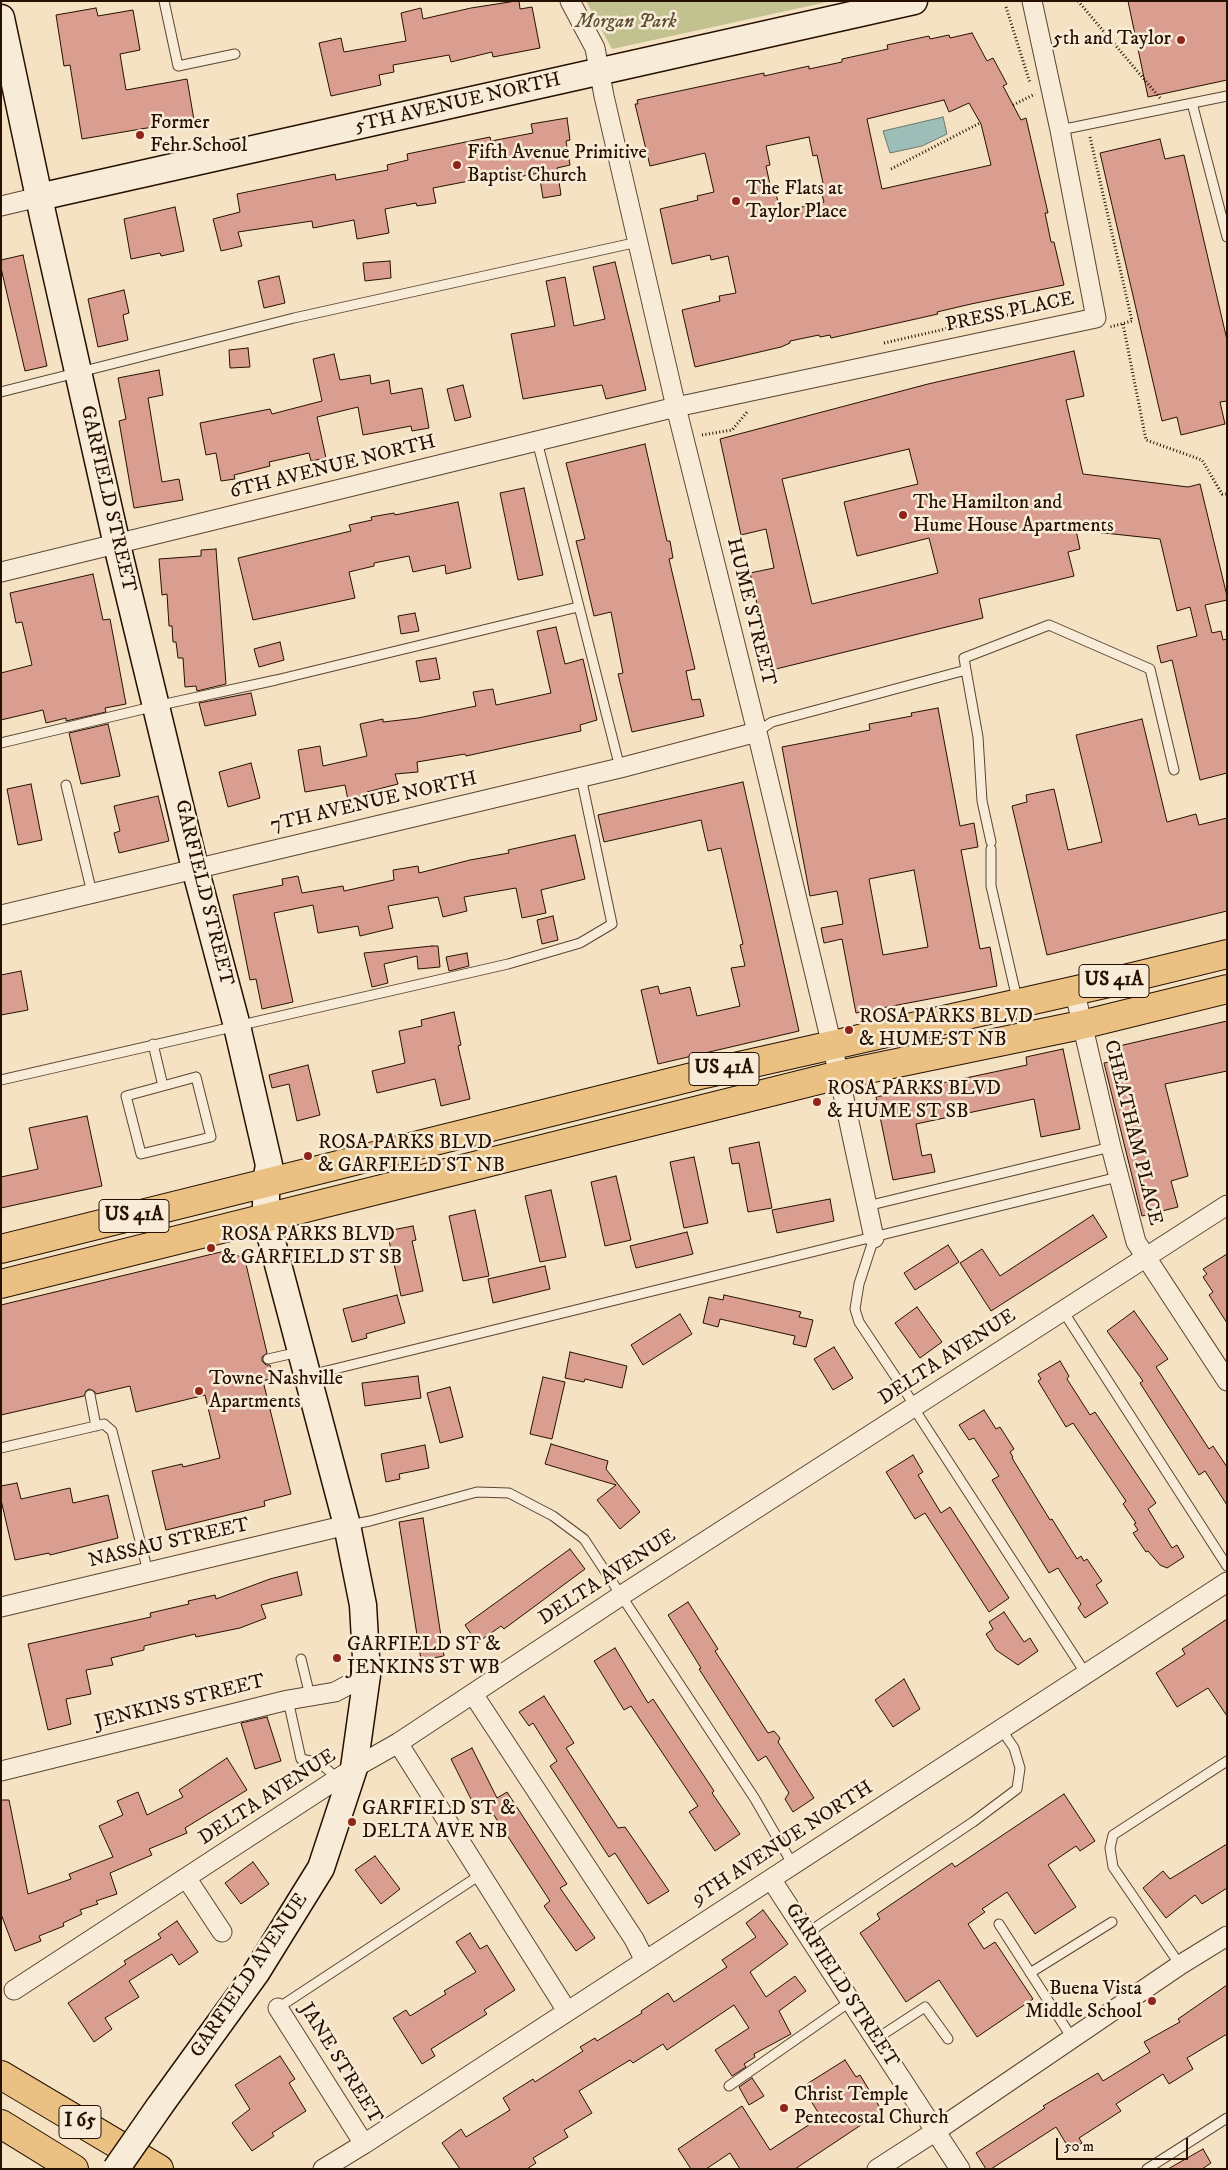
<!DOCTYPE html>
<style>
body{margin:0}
#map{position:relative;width:1228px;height:2170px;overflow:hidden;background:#f5e2c3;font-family:"IM FELL DW Pica",serif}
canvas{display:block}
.frame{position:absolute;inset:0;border:2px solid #261000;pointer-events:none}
.scale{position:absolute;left:1056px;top:2138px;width:132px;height:22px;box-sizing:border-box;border:2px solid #261000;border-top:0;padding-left:6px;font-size:15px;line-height:18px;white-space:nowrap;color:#261000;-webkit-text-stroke:4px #f8ecd8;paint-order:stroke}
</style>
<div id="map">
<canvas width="1228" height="2170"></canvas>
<div class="frame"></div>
<div class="scale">50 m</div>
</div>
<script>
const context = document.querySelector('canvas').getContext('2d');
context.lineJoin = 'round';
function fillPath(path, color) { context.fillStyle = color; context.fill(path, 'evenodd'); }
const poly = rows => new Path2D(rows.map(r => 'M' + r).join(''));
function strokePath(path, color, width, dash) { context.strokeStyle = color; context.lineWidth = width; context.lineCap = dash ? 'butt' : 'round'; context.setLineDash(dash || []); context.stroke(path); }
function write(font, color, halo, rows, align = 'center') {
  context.font = font + ' "IM FELL DW Pica",serif'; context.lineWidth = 5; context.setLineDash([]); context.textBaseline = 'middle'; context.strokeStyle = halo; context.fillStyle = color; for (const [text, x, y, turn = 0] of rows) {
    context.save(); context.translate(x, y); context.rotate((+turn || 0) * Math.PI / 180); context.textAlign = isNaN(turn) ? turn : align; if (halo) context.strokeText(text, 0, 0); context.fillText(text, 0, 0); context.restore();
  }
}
fillPath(poly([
 [586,1,832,1,612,49]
]), '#c1c290');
const water = poly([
 [943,117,947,134,922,146,890,153,883,131,943,117]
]);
fillPath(water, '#9dbdb9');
strokePath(water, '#6d786f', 1);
const building = poly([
 [516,1,519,1,520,9,532,7,540,48,493,57,492,52,451,62,449,55,393,65,394,72,379,75,381,85,331,96,319,43,341,38,344,52,406,41,401,13,421,8,423,19,471,8,516,1],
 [1128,1,1227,1,1227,80,1148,97,1128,1],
 [96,8,98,16,133,10,140,50,120,54,126,90,187,79,194,120,82,139,70,65,64,66,56,15,96,8],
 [972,33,987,61,993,58,1007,84,1003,86,1021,120,1026,118,1048,213,1045,213,1051,242,1054,242,1064,285,971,304,937,312,938,314,831,338,830,335,820,337,819,335,790,341,790,343,781,347,695,367,682,310,720,301,719,296,736,293,728,256,711,260,710,255,672,264,660,209,698,200,697,196,714,192,705,153,650,166,635,104,638,104,637,100,764,73,764,76,809,66,809,69,842,62,842,59,888,49,887,45,929,36,930,39,949,35,950,38,972,33],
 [944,100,949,112,969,103,981,124,991,165,882,189,867,119,944,100],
 [809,137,813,156,817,155,823,183,819,184,824,202,780,212,776,193,772,194,766,166,770,165,766,146,809,137],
 [567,118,570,140,566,141,570,165,557,168,561,195,543,198,539,173,503,180,503,176,469,181,433,188,436,203,417,206,416,203,385,209,389,233,357,239,354,220,313,228,312,221,238,232,242,246,221,251,213,219,240,212,237,194,335,174,336,180,388,170,387,165,408,160,407,154,490,137,491,141,533,133,531,124,567,118],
 [1160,139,1165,159,1184,155,1227,340,1227,401,1220,402,1225,424,1181,435,1177,417,1162,421,1100,153,1160,139],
 [175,207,184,251,161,256,160,253,131,259,124,219,175,207],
 [23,255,47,366,25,371,1,268,1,260,23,255],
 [390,261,391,278,365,281,363,263,390,261],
 [615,262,646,390,606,399,602,385,523,399,511,334,555,326,546,281,565,277,574,326,605,319,593,267,615,262],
 [279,276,285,303,264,308,258,281,279,276],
 [124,290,129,313,123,315,128,340,98,347,88,299,124,290],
 [248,348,250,367,230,368,229,350,248,348],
 [1074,351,1084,396,1066,400,1083,474,1188,487,1200,484,1227,596,1227,600,1205,605,1212,633,1221,631,1223,640,1227,639,1227,773,1200,780,1172,660,1161,663,1157,646,1197,636,1190,607,1177,611,1160,539,1076,530,1080,549,1068,552,1074,576,979,599,983,618,772,670,750,573,774,568,766,529,741,535,720,439,928,384,1074,351],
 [909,449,918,484,844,502,857,556,929,538,938,573,812,604,782,479,909,449],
 [334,354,340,380,370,375,371,384,389,380,391,394,422,388,429,428,412,431,411,426,363,435,358,407,317,417,326,458,311,461,309,453,269,462,270,466,234,475,235,479,221,481,216,453,206,455,200,423,270,409,272,414,322,401,313,359,334,354],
 [159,370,163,395,148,398,162,482,179,479,183,500,134,508,119,421,126,419,118,378,159,370],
 [463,385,471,417,455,421,447,389,463,385],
 [645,444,667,541,670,541,673,558,669,559,695,669,686,671,692,700,700,699,704,716,632,732,618,674,623,673,611,612,594,616,581,561,576,541,585,539,566,463,645,444],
 [524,488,543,575,518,580,500,493,524,488],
 [458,502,471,568,446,574,445,565,413,572,409,556,374,563,374,566,349,572,355,598,253,620,238,558,351,531,349,525,372,520,371,517,394,513,395,515,458,502],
 [216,549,226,684,197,691,196,686,185,687,183,658,178,658,176,642,173,642,172,626,169,626,167,594,162,595,159,559,201,556,201,550,216,549],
 [93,574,103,620,110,619,126,704,105,708,106,712,66,721,66,718,46,723,43,710,1,720,1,673,32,665,22,622,16,623,10,593,93,574],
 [415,613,419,631,401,634,398,616,415,613],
 [556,627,565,664,583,659,597,720,580,725,581,731,466,756,465,754,417,762,418,772,395,774,398,784,367,792,368,796,348,800,345,785,305,792,298,750,320,746,323,766,367,756,360,724,383,719,383,722,418,718,476,706,473,692,493,689,496,705,551,693,537,631,556,627],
 [280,642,284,660,259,667,254,649,280,642],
 [436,658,440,679,420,682,416,661,436,658],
 [251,693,256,715,205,726,199,703,251,693],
 [938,708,960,826,974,823,978,847,961,850,980,949,990,947,997,986,856,1013,842,939,824,943,821,928,843,924,837,891,810,896,782,747,870,730,869,724,912,716,911,713,938,708],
 [914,870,928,947,883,955,869,879,914,870],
 [1142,719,1167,822,1196,814,1199,825,1227,818,1227,911,1047,955,1012,806,1027,802,1026,795,1054,789,1068,850,1102,842,1076,735,1142,719],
 [108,724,120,776,81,784,69,733,108,724],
 [251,763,260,798,228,807,219,772,251,763],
 [743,782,799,1031,658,1064,641,990,658,986,660,994,690,987,697,1016,740,1006,731,968,745,966,740,945,743,944,721,848,708,851,701,820,604,842,598,815,743,782],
 [31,784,42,840,18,845,7,789,31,784],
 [158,796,169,841,119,853,114,833,120,831,114,806,158,796],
 [575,835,585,879,541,890,546,913,522,918,516,888,464,897,467,911,443,917,438,897,388,906,393,928,360,936,358,926,318,933,313,905,274,913,293,1002,262,1009,256,979,250,980,233,895,283,885,282,879,298,876,302,893,343,886,344,891,394,880,393,870,418,866,419,873,470,860,509,853,508,850,575,835],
 [553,916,558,940,542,944,537,920,553,916],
 [432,946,438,946,440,967,418,969,417,956,384,964,388,983,372,987,364,953,432,946],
 [467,953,469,966,449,971,446,957,467,953],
 [21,971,28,1010,1,1015,1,975,21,971],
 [454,1012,461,1045,458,1046,470,1099,441,1106,435,1079,377,1093,372,1071,405,1063,399,1031,422,1026,421,1020,454,1012],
 [1227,1021,1227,1071,1165,1084,1188,1176,1171,1181,1178,1207,1142,1216,1104,1063,1122,1059,1119,1046,1227,1021],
 [1063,1049,1080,1129,1041,1137,1034,1099,916,1124,922,1156,931,1154,935,1172,893,1180,876,1097,1027,1065,1026,1057,1063,1049],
 [308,1065,320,1115,297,1121,289,1084,272,1088,269,1075,308,1065],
 [87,1116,102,1186,1,1208,1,1177,38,1169,29,1128,87,1116],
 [759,1142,772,1208,748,1212,739,1163,732,1164,729,1148,759,1142],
 [694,1157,708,1223,684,1228,670,1162,694,1157],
 [616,1176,631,1240,605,1246,591,1182,616,1176],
 [551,1190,566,1257,540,1262,525,1196,551,1190],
 [830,1199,834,1221,777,1233,772,1210,830,1199],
 [475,1210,489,1276,463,1281,449,1216,475,1210],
 [1093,1215,1107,1237,991,1311,960,1263,982,1249,1000,1276,1093,1215],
 [413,1226,416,1240,412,1241,423,1291,401,1296,387,1231,413,1226],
 [687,1232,693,1254,636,1268,630,1246,687,1232],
 [948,1245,959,1262,915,1290,904,1273,948,1245],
 [229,1250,245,1260,267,1353,262,1357,262,1361,266,1365,270,1365,273,1378,263,1381,291,1494,264,1501,265,1506,166,1530,152,1471,182,1464,183,1467,220,1458,205,1395,136,1412,130,1386,96,1394,94,1391,89,1389,86,1391,84,1396,1,1415,1,1305,229,1250],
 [1227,1254,1227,1323,1209,1295,1213,1292,1203,1277,1207,1274,1203,1269,1227,1254],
 [545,1266,550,1289,493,1303,488,1279,545,1266],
 [397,1295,405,1323,366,1334,367,1338,352,1342,343,1309,397,1295],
 [724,1295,801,1312,799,1317,813,1320,806,1347,793,1344,795,1336,720,1319,718,1327,703,1323,709,1297,723,1300,724,1295],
 [917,1307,942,1342,920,1358,895,1323,917,1307],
 [1134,1311,1168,1359,1156,1367,1209,1449,1213,1446,1227,1467,1227,1505,1205,1471,1199,1475,1140,1383,1143,1381,1107,1331,1134,1311],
 [680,1314,692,1334,643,1365,631,1345,680,1314],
 [834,1347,853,1378,833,1390,814,1359,834,1347],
 [570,1352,627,1366,622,1388,585,1379,584,1382,565,1378,570,1352],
 [1060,1361,1069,1376,1067,1379,1090,1415,1095,1412,1156,1503,1148,1509,1172,1548,1177,1545,1184,1557,1167,1568,1160,1565,1148,1551,1146,1552,1133,1533,1138,1530,1134,1524,1136,1523,1123,1504,1126,1501,1073,1423,1066,1427,1038,1381,1041,1379,1038,1374,1060,1361],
 [418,1376,421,1398,365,1406,362,1383,418,1376],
 [543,1377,565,1382,552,1439,530,1434,543,1377],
 [450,1387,463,1437,440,1443,427,1393,450,1387],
 [984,1410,996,1429,1000,1427,1014,1449,1010,1452,1013,1457,1012,1458,1050,1520,1052,1519,1077,1559,1081,1556,1084,1561,1087,1559,1102,1581,1096,1585,1108,1603,1085,1618,1078,1608,1081,1604,1058,1568,1049,1573,992,1480,999,1476,974,1438,969,1440,959,1425,984,1410],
 [551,1444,608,1461,606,1469,640,1512,620,1529,597,1500,616,1485,545,1464,551,1444],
 [425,1445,429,1468,399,1474,400,1479,386,1482,381,1454,425,1445],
 [913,1455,923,1472,918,1475,941,1513,950,1507,1009,1598,989,1612,925,1513,915,1519,886,1472,913,1455],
 [17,1483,21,1499,70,1488,73,1503,108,1495,118,1538,50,1555,49,1553,15,1560,1,1500,1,1486,17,1483],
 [423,1518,444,1656,421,1660,399,1522,423,1518],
 [570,1549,585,1569,504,1629,501,1626,477,1643,465,1625,570,1549],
 [297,1572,302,1595,261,1605,266,1618,240,1628,196,1637,195,1634,144,1646,144,1650,111,1658,113,1665,86,1670,91,1694,66,1699,71,1724,48,1730,28,1644,151,1617,150,1613,189,1604,188,1601,215,1595,216,1599,270,1579,297,1572],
 [688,1602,718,1649,715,1651,768,1733,774,1731,780,1738,778,1742,814,1798,793,1812,785,1799,789,1793,766,1756,758,1761,699,1669,701,1668,668,1615,688,1602],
 [1004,1612,1024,1642,1030,1638,1038,1651,1018,1665,996,1650,986,1634,993,1629,989,1622,1004,1612],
 [1227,1619,1227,1716,1208,1688,1177,1707,1156,1673,1185,1654,1182,1649,1227,1619],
 [615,1648,648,1703,653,1699,714,1791,712,1793,740,1834,715,1851,689,1812,698,1806,631,1706,624,1710,594,1661,615,1648],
 [904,1679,920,1709,893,1727,875,1700,904,1679],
 [544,1696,574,1743,566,1748,618,1828,625,1827,669,1891,648,1904,615,1853,609,1857,550,1766,557,1761,533,1723,529,1726,519,1712,544,1696],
 [267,1717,281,1761,255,1769,241,1723,267,1717],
 [472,1748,497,1798,507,1792,567,1884,560,1888,595,1938,576,1951,544,1906,550,1901,484,1800,474,1805,451,1759,472,1748],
 [227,1758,247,1790,185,1828,187,1833,149,1849,152,1855,110,1873,117,1894,96,1901,98,1904,80,1910,82,1914,63,1923,64,1926,39,1936,41,1941,15,1951,1,1914,1,1800,9,1800,28,1894,71,1879,69,1874,113,1857,99,1826,123,1815,117,1801,138,1792,147,1815,183,1797,179,1790,227,1758],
 [1064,1794,1095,1841,1080,1851,1076,1846,1048,1865,1076,1907,1035,1934,1007,1892,982,1909,985,1912,968,1924,984,1949,995,1942,1033,1999,977,2037,939,1980,906,2002,860,1933,880,1919,877,1914,952,1863,955,1867,1064,1794],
 [1227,1844,1227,1888,1202,1904,1195,1895,1166,1918,1143,1888,1163,1871,1170,1879,1227,1844],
 [375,1856,400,1889,381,1904,355,1870,375,1856],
 [253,1862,269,1884,241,1904,225,1883,253,1862],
 [763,1910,788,1944,750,1972,766,1997,795,1976,806,1991,779,2011,791,2034,754,2054,755,2057,744,2064,746,2067,732,2076,715,2050,749,2028,734,2005,667,2050,663,2044,633,2063,630,2060,579,2091,592,2113,564,2130,568,2137,533,2158,536,2163,527,2169,460,2169,442,2143,461,2129,466,2137,510,2110,503,2098,533,2079,535,2082,583,2051,580,2047,595,2038,597,2041,642,2013,641,2011,668,1993,674,2002,727,1967,722,1960,756,1937,746,1923,763,1910],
 [177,1921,198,1952,179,1965,172,1954,129,1981,139,1997,105,2018,112,2029,94,2042,68,2003,126,1964,124,1961,161,1938,158,1934,177,1921],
 [470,1933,480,1949,487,1945,515,1990,484,2010,487,2014,431,2049,435,2056,422,2064,393,2018,406,2010,410,2016,446,1994,444,1991,476,1972,456,1942,470,1933],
 [1227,1985,1227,2034,1187,2058,1193,2069,1169,2084,1163,2074,1116,2104,1121,2111,1079,2138,1082,2143,1070,2150,1056,2127,991,2169,986,2169,976,2153,1045,2108,1043,2106,1098,2073,1103,2081,1150,2052,1144,2042,1180,2022,1178,2019,1227,1985],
 [280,2056,295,2079,289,2083,306,2111,272,2133,274,2136,252,2151,232,2123,250,2109,235,2085,280,2056],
 [845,2060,856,2077,860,2075,882,2111,795,2169,740,2169,730,2153,706,2169,691,2169,678,2149,742,2106,770,2150,821,2117,802,2087,845,2060],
 [752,2078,764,2096,749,2105,739,2087,752,2078],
 [1203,2149,1211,2163,1202,2169,1168,2169,1203,2149]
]);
fillPath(building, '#da9e90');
strokePath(building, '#261000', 1);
const lane = poly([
 [164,1,178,66,235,54],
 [1192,103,1227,237],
 [1060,130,1227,96],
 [1,392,294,318,638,242],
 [537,441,620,768],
 [966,670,978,737,982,801,991,842],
 [757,732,772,722,966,670,964,658,1049,625,1150,669,1174,770],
 [1,743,156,706,276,680,578,607],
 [66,785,92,893],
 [991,849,991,886,1025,1034],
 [153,1044,163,1086],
 [196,1077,211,1137,141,1154,126,1096,196,1077],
 [1,1080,508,964,580,943,612,924,581,777],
 [867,1206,1111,1147],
 [874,1238,859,1284,855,1309,859,1322,915,1406],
 [1063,1311,1227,1566],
 [268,1359,299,1352],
 [310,1375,1118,1177],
 [90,1395,96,1426],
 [913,1407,1086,1674],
 [1,1448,104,1424,112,1431,148,1572],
 [349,1525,370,1521,477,1492,509,1493,553,1516,584,1539,755,1799,793,1865],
 [301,1659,310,1696],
 [288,1700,301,1759,320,1763,338,1779],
 [999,1924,1072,2038],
 [807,1935,819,1925,973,1822,1017,1789,1020,1768,1014,1748,1001,1729],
 [1180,1965,1113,1867,1110,1848,1113,1835,1227,1761],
 [1030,1973,1112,1922],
 [278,2008,480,1875],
 [876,2039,925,2007,948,2039],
 [729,2086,851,2001],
 [1147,2169,1227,2118]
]);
const street = poly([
 [570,1,595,48,604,96,676,407,757,732,839,1075,874,1238],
 [1,206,39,197],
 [1,572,676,407,1096,318,1060,130,1032,1],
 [1,915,620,768,757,732],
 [1074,989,1111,1147,1136,1242,1227,1381],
 [1,1607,347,1525],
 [473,1694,634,1939,645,1961],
 [398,1743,567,2011],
 [1,1771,288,1700,335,1692,367,1675],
 [187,1879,222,1932],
 [771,1879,960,2169],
 [14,1990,354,1768,398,1743,622,1595,1227,1205],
 [278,2008,364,2144],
 [323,2169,364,2144,1227,1582],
 [877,2169,936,2131,1180,1965,1227,1936]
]);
const secondary = poly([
 [1,18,43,216,117,545,195,868,237,1026,269,1165,266,1183,266,1219,347,1525,363,1605,367,1675,354,1768,321,1868,256,1973,159,2107],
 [39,197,914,1]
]);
const primary = poly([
 [1,1249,704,1074,1104,984,1227,954],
 [1,1284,839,1075,1081,1025,1227,989]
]);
const highway = poly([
 [1,2075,159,2169],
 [1,2124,74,2169]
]);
strokePath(lane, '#5a4431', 11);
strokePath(street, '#5a4431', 21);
strokePath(secondary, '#261000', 29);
strokePath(primary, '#261000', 30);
strokePath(highway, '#261000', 30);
strokePath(poly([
 [1078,1,1160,98],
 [1006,7,1030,83],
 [1013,105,1035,94],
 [1090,137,1132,321,1110,327],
 [891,169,980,123],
 [1123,324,1146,440,1202,460,1222,494,1227,494],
 [884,343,1064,302,1073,295],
 [702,435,732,430,748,411]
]), '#261000', 3, [1, 2.5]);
strokePath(lane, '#f8ecd8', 9);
strokePath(street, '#f8ecd8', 19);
strokePath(secondary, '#f8ecd8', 26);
strokePath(primary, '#eac182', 28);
strokePath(highway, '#eac182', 28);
const secondaryBridge = poly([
 [116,2169,159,2107]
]);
strokePath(secondaryBridge, '#261000', 29, []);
strokePath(secondaryBridge, '#f8ecd8', 26);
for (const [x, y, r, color] of [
 [1181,40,5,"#8f2418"],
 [140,135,5,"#8f2418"],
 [457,165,5,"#8f2418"],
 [736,201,5,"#8f2418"],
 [903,515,5,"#8f2418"],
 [849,1030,5,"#8f2418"],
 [817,1102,5,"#8f2418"],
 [308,1156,5,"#8f2418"],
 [211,1248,5,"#8f2418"],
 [199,1391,5,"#8f2418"],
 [337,1658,5,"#8f2418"],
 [352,1822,5,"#8f2418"],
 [1152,2001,5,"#8f2418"],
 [784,2108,5,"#8f2418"]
]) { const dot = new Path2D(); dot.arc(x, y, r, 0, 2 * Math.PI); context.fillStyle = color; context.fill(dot); strokePath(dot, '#f8ecd8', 2); }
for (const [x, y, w] of [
 [1114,981,70],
 [724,1069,70],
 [134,1216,70],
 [80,2122,42]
]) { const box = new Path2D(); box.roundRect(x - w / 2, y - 16.5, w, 33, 4); context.fillStyle = '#f8ecd8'; context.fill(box); strokePath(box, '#261000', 1); }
write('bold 19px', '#261000', null, [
 ["US 41A",1114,981],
 ["US 41A",724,1069],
 ["US 41A",134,1216],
 ["I 65",80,2122]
]);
write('italic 20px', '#5c4e32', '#f8ecd8', [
 ["Morgan Park",626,23]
]);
write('20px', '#261000', '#f8ecd8', [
 ["5th and Taylor",1171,40,"right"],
 ["Former",150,124],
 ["Fehr School",150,147],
 ["Fifth Avenue Primitive",467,154],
 ["Baptist Church",467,177],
 ["The Flats at",746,190],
 ["Taylor Place",746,213],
 ["The Hamilton and",913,504],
 ["Hume House Apartments",913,527],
 ["ROSA PARKS BLVD",859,1018],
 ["& HUME ST NB",859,1041],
 ["ROSA PARKS BLVD",827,1090],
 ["& HUME ST SB",827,1113],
 ["ROSA PARKS BLVD",318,1144],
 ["& GARFIELD ST NB",318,1167],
 ["ROSA PARKS BLVD",221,1236],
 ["& GARFIELD ST SB",221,1259],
 ["Towne Nashville",209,1380],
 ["Apartments",209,1403],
 ["GARFIELD ST &",347,1646],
 ["JENKINS ST WB",347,1669],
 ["GARFIELD ST &",362,1810],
 ["DELTA AVE NB",362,1833],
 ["Buena Vista",1142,1990,"right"],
 ["Middle School",1142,2013,"right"],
 ["Christ Temple",794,2096],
 ["Pentecostal Church",794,2119]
], 'left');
write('20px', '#261000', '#f8ecd8', [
 ["5TH AVENUE NORTH",458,104,-13],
 ["PRESS PLACE",1010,313,-12],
 ["6TH AVENUE NORTH",333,468,-14],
 ["GARFIELD STREET",107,499,77],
 ["HUME STREET",750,612,76],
 ["7TH AVENUE NORTH",374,803,-13],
 ["GARFIELD STREET",203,893,76],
 ["CHEATHAM PLACE",1132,1133,76],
 ["DELTA AVENUE",948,1358,-33],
 ["NASSAU STREET",169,1544,-13],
 ["DELTA AVENUE",608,1578,-33],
 ["JENKINS STREET",180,1703,-14],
 ["DELTA AVENUE",268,1798,-33],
 ["9TH AVENUE NORTH",783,1844,-33],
 ["GARFIELD AVENUE",250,1976,-56],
 ["GARFIELD STREET",841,1986,57],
 ["JANE STREET",340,2064,58]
]);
</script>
